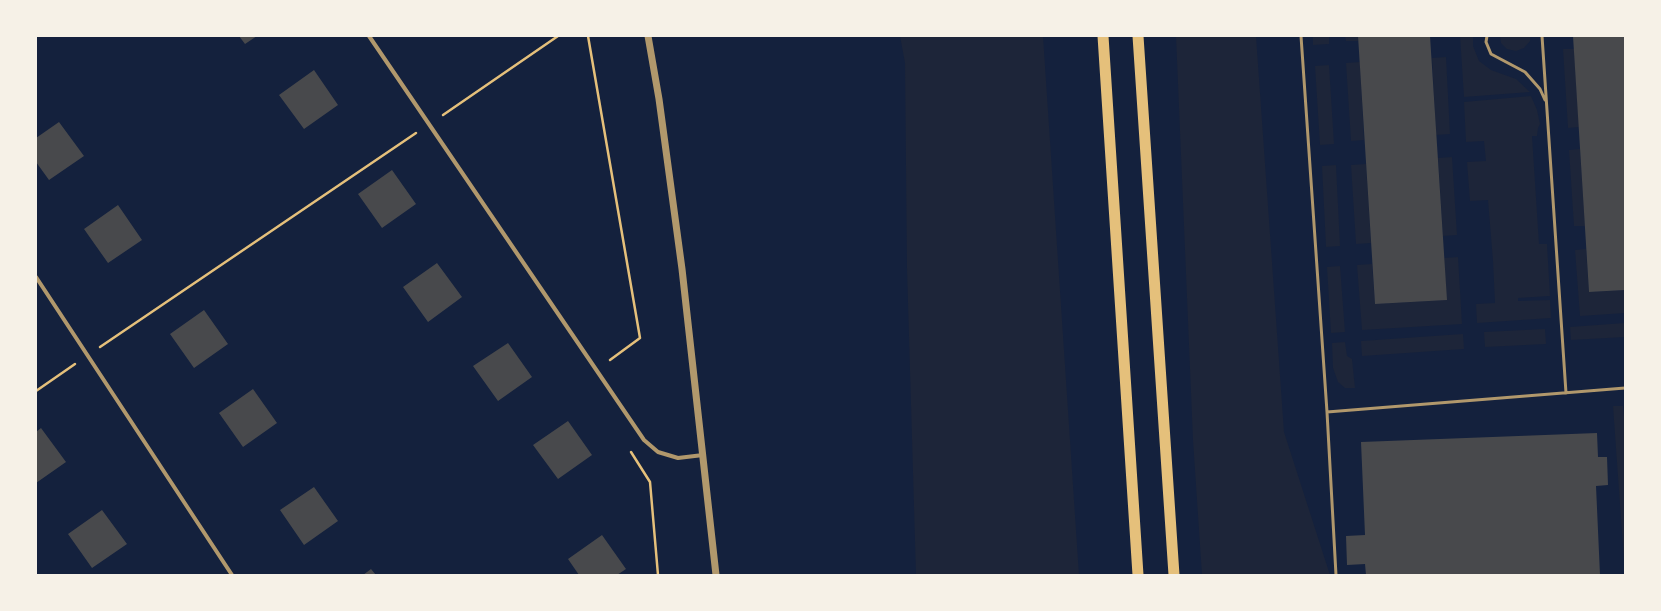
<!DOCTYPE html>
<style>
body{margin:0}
#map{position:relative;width:1661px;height:611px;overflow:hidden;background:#14213d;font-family:"Sofia Sans Condensed",sans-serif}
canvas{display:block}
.frame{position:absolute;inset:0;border:37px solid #f6f1e7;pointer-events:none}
</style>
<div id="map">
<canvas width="1661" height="611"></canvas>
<div class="frame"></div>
</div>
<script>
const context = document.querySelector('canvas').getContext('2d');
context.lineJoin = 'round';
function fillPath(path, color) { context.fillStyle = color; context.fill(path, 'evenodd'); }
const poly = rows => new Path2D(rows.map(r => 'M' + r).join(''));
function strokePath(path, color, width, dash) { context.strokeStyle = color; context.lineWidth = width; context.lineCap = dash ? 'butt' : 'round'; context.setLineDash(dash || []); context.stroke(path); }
fillPath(poly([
 [900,36,1043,36,1079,575,916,575,907,268,905,63],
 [1176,36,1256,36,1284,432,1330,575,1202,575,1193,440],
 [1313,36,1329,36,1329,44,1313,45],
 [1345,36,1358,36,1358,41,1346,41],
 [1460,36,1473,36,1473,46,1479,61,1491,70,1516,79,1530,92,1464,97],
 [1500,36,1530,36,1530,41,1524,48,1516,51,1507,49,1501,43],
 [1563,49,1574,49,1579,127,1568,128],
 [1446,57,1450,134,1436,135,1432,58],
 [1360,62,1364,140,1351,141,1346,63],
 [1329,65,1334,144,1320,145,1315,66],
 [1531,96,1537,110,1540,124,1538,128,1537,136,1532,136,1539,244,1547,244,1550,296,1518,298,1518,301,1550,300,1551,318,1477,323,1476,304,1495,303,1493,261,1488,200,1470,201,1467,162,1486,161,1484,141,1466,142,1464,102],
 [1580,149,1585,226,1574,226,1569,150],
 [1452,157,1457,235,1443,236,1438,158],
 [1366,164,1371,243,1356,244,1351,165],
 [1336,165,1340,246,1326,247,1322,166],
 [1586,249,1589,292,1625,290,1625,313,1580,316,1575,250],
 [1458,257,1462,324,1362,330,1357,265,1372,264,1375,304,1446,300,1444,258],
 [1340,266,1345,332,1331,333,1327,267],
 [1625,323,1625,337,1571,340,1570,327],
 [1545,329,1546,344,1485,347,1484,332],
 [1463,334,1464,349,1362,356,1361,341],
 [1345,342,1347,356,1352,359,1355,388,1345,388,1338,382,1333,368,1332,343],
 [1613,406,1623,406,1625,425,1625,575]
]), '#1d2539');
fillPath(poly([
 [239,36,257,36,245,44],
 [1358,36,1430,36,1447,300,1375,304],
 [1573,36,1625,36,1625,290,1589,292],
 [314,70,338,105,304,129,279,95],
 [59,122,84,156,49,180,36,162,36,138],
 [392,170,416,204,382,228,358,194],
 [118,205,142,240,108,263,84,229],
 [437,263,462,297,428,322,403,287],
 [204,310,228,344,194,368,170,334],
 [508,343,532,377,498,401,473,366],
 [253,389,277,423,243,447,219,413],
 [568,421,592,455,558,479,533,445],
 [41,428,66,462,36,483,36,432],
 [1597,433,1598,457,1607,457,1608,485,1596,486,1600,575,1366,575,1365,564,1347,565,1346,536,1365,535,1361,442],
 [314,487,338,521,304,545,280,510],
 [102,510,127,544,92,568,68,534],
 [602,535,626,569,617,575,579,575,568,559],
 [371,569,376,575,363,575]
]), '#48494c');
strokePath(poly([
 [588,36,640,338,610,360],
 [443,115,558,36],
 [100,347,416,133],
 [36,391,75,364],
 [631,452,650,482,658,575]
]), '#e5c07b', 2.5);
strokePath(poly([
 [1301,36,1327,412,1625,388],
 [1487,36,1486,42,1491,54,1525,72,1540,89,1545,100],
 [1542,36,1566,393],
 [1327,412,1336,575]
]), '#b1986c', 3);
strokePath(poly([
 [369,36,644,440,658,452,678,458,703,455],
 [36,277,232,575]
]), '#b1986c', 4);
strokePath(poly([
 [648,36,659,99,682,269,716,575]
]), '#b1986c', 7);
strokePath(poly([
 [1103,36,1138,575],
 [1138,36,1174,575]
]), '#e5c07b', 11);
</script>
